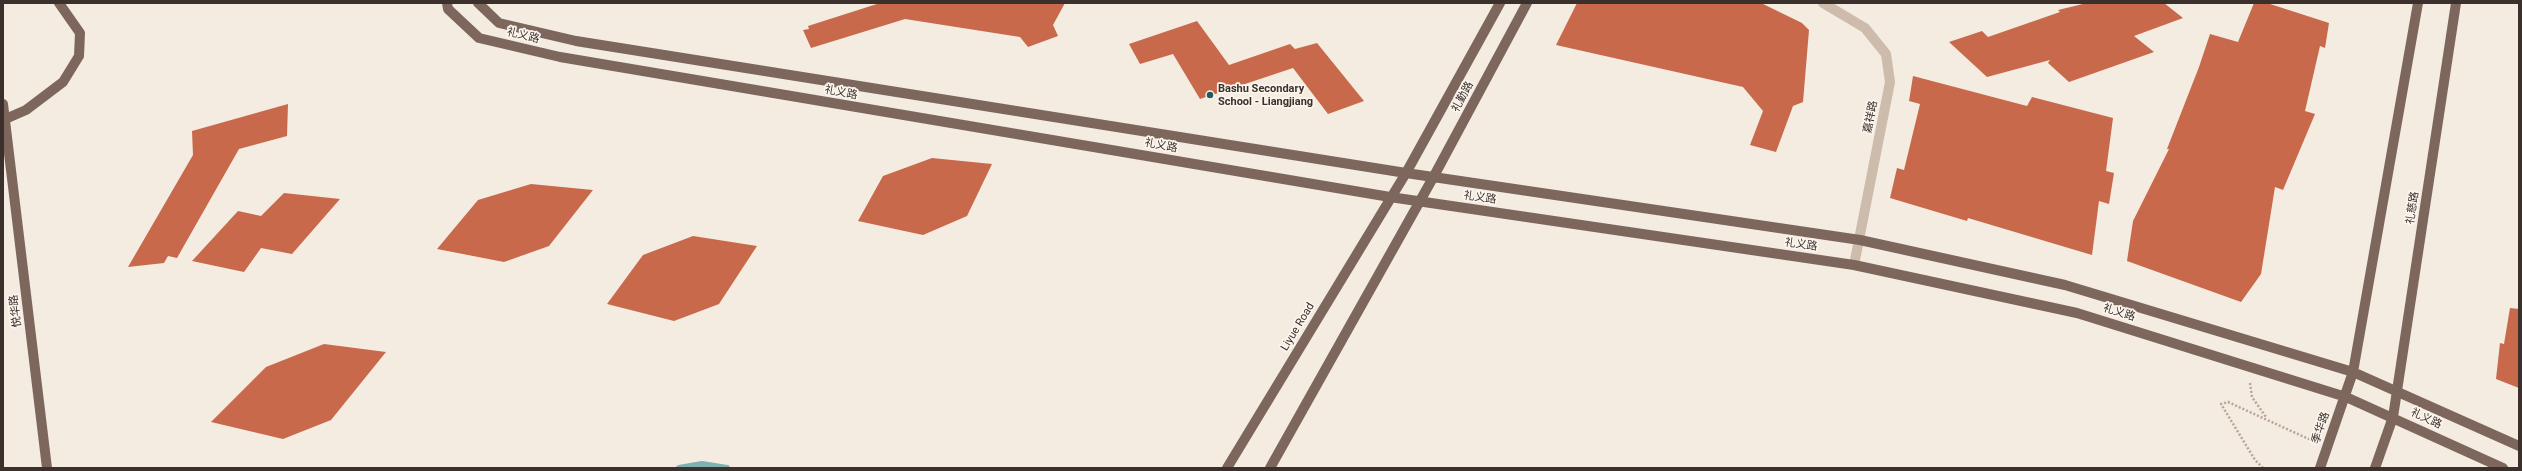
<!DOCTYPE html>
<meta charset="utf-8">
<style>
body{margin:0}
#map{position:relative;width:2522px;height:471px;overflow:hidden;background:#f4ebe1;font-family:Roboto,sans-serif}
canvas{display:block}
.frame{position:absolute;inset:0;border:4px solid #3b302b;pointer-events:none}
</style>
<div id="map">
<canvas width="2522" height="471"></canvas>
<div class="frame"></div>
</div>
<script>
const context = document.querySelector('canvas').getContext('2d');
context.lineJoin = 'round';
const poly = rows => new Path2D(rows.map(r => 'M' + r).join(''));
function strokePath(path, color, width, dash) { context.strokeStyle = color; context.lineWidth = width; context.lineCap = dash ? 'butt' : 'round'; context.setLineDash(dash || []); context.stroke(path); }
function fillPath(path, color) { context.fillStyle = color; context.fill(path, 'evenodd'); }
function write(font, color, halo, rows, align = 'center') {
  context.font = font + ' Roboto,"Noto Sans SC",sans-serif'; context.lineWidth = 3.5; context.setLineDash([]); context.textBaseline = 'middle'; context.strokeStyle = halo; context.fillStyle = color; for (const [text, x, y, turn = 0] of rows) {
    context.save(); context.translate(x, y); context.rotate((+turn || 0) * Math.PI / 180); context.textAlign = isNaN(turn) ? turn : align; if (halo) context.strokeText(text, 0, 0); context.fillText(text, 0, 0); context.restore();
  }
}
strokePath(poly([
 [679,468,702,464,727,468]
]), '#7fb0b2', 6);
fillPath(poly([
 [880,3,1065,3,1053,25,1058,36,1028,47,1020,37,905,19,811,48,803,30,809,29,808,26],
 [1577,3,1761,3,1802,23,1809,30,1803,102,1793,106,1776,152,1750,145,1763,111,1743,87,1556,45],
 [2087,3,2164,3,2183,18,2134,36,2154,52,2069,82,2048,63,2050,60,1987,77,1949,42,1982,31,1988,37,2060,12,2058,10],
 [2254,3,2267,3,2329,23,2325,48,2320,46,2305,111,2315,114,2283,190,2275,187,2261,274,2241,302,2127,261,2133,221,2169,149,2167,149,2199,67,2210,34,2238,42],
 [1197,21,1229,65,1290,44,1295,49,1317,43,1364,101,1328,114,1293,68,1200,99,1173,54,1140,64,1129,44],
 [1913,76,2027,106,2032,97,2113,118,2106,171,2114,173,2109,204,2099,201,2092,255,1968,218,1967,221,1890,198,1897,168,1904,170,1920,104,1909,101],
 [288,104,287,136,239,149,177,258,168,256,164,263,128,267,193,155,192,131],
 [932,158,992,164,967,216,923,235,858,221,883,176],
 [531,184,593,190,549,246,504,262,437,249,478,200],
 [284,193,340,199,292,254,261,248,244,272,192,261,238,211,261,216],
 [693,236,757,246,719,304,674,321,607,304,643,255],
 [2510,308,2519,309,2519,388,2496,379,2500,343,2504,344],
 [324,344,386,352,331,420,283,439,211,422,266,367]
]), '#c8694b');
strokePath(poly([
 [2250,383,2252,397,2266,417],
 [2263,468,2255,460,2221,404,2228,402,2313,441]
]), '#b9a596', 2.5, [2, 2]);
strokePath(poly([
 [1823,3,1865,28,1886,54,1890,82,1854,265]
]), '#cdbbac', 10);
strokePath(poly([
 [447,3,448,9,479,38,560,57,1390,197,1854,265,2077,313,2346,397,2503,468],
 [478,3,499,23,576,41,1406,173,1860,240,2065,285,2353,372,2519,446],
 [3,104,47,468],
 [1227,468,1406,173,1500,3],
 [1270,468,1434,176,1527,3],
 [2320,468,2353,372,2418,3],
 [2375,468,2393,417,2456,3]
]), '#7d675c', 10);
strokePath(poly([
 [3,120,26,110,63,82,79,56,80,33,59,3]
]), '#7d675c', 10);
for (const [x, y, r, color] of [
 [1210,95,4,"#1f5a5e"]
]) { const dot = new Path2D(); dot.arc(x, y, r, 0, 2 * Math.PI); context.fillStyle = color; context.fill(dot); strokePath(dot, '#fbf5ee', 1.5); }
write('11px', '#3b302b', '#fbf5ee', [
 ["礼义路",523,36,14],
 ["礼义路",841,93,10],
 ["礼勤路",1463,97,-62],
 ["嘉祥路",1871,117,-79],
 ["礼义路",1161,146,10],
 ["礼义路",1480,198,8],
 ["礼慈路",2413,208,-81],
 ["礼义路",1801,245,8],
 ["悦华路",16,311,-97],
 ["礼义路",2119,313,17],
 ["Liyue Road",1298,327,-59],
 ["礼义路",2426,419,25],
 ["季华路",2321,428,-71]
]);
write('bold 11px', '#3b302b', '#fbf5ee', [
 ["Bashu Secondary",1218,89],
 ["School - Liangjiang",1218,102]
], 'left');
</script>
